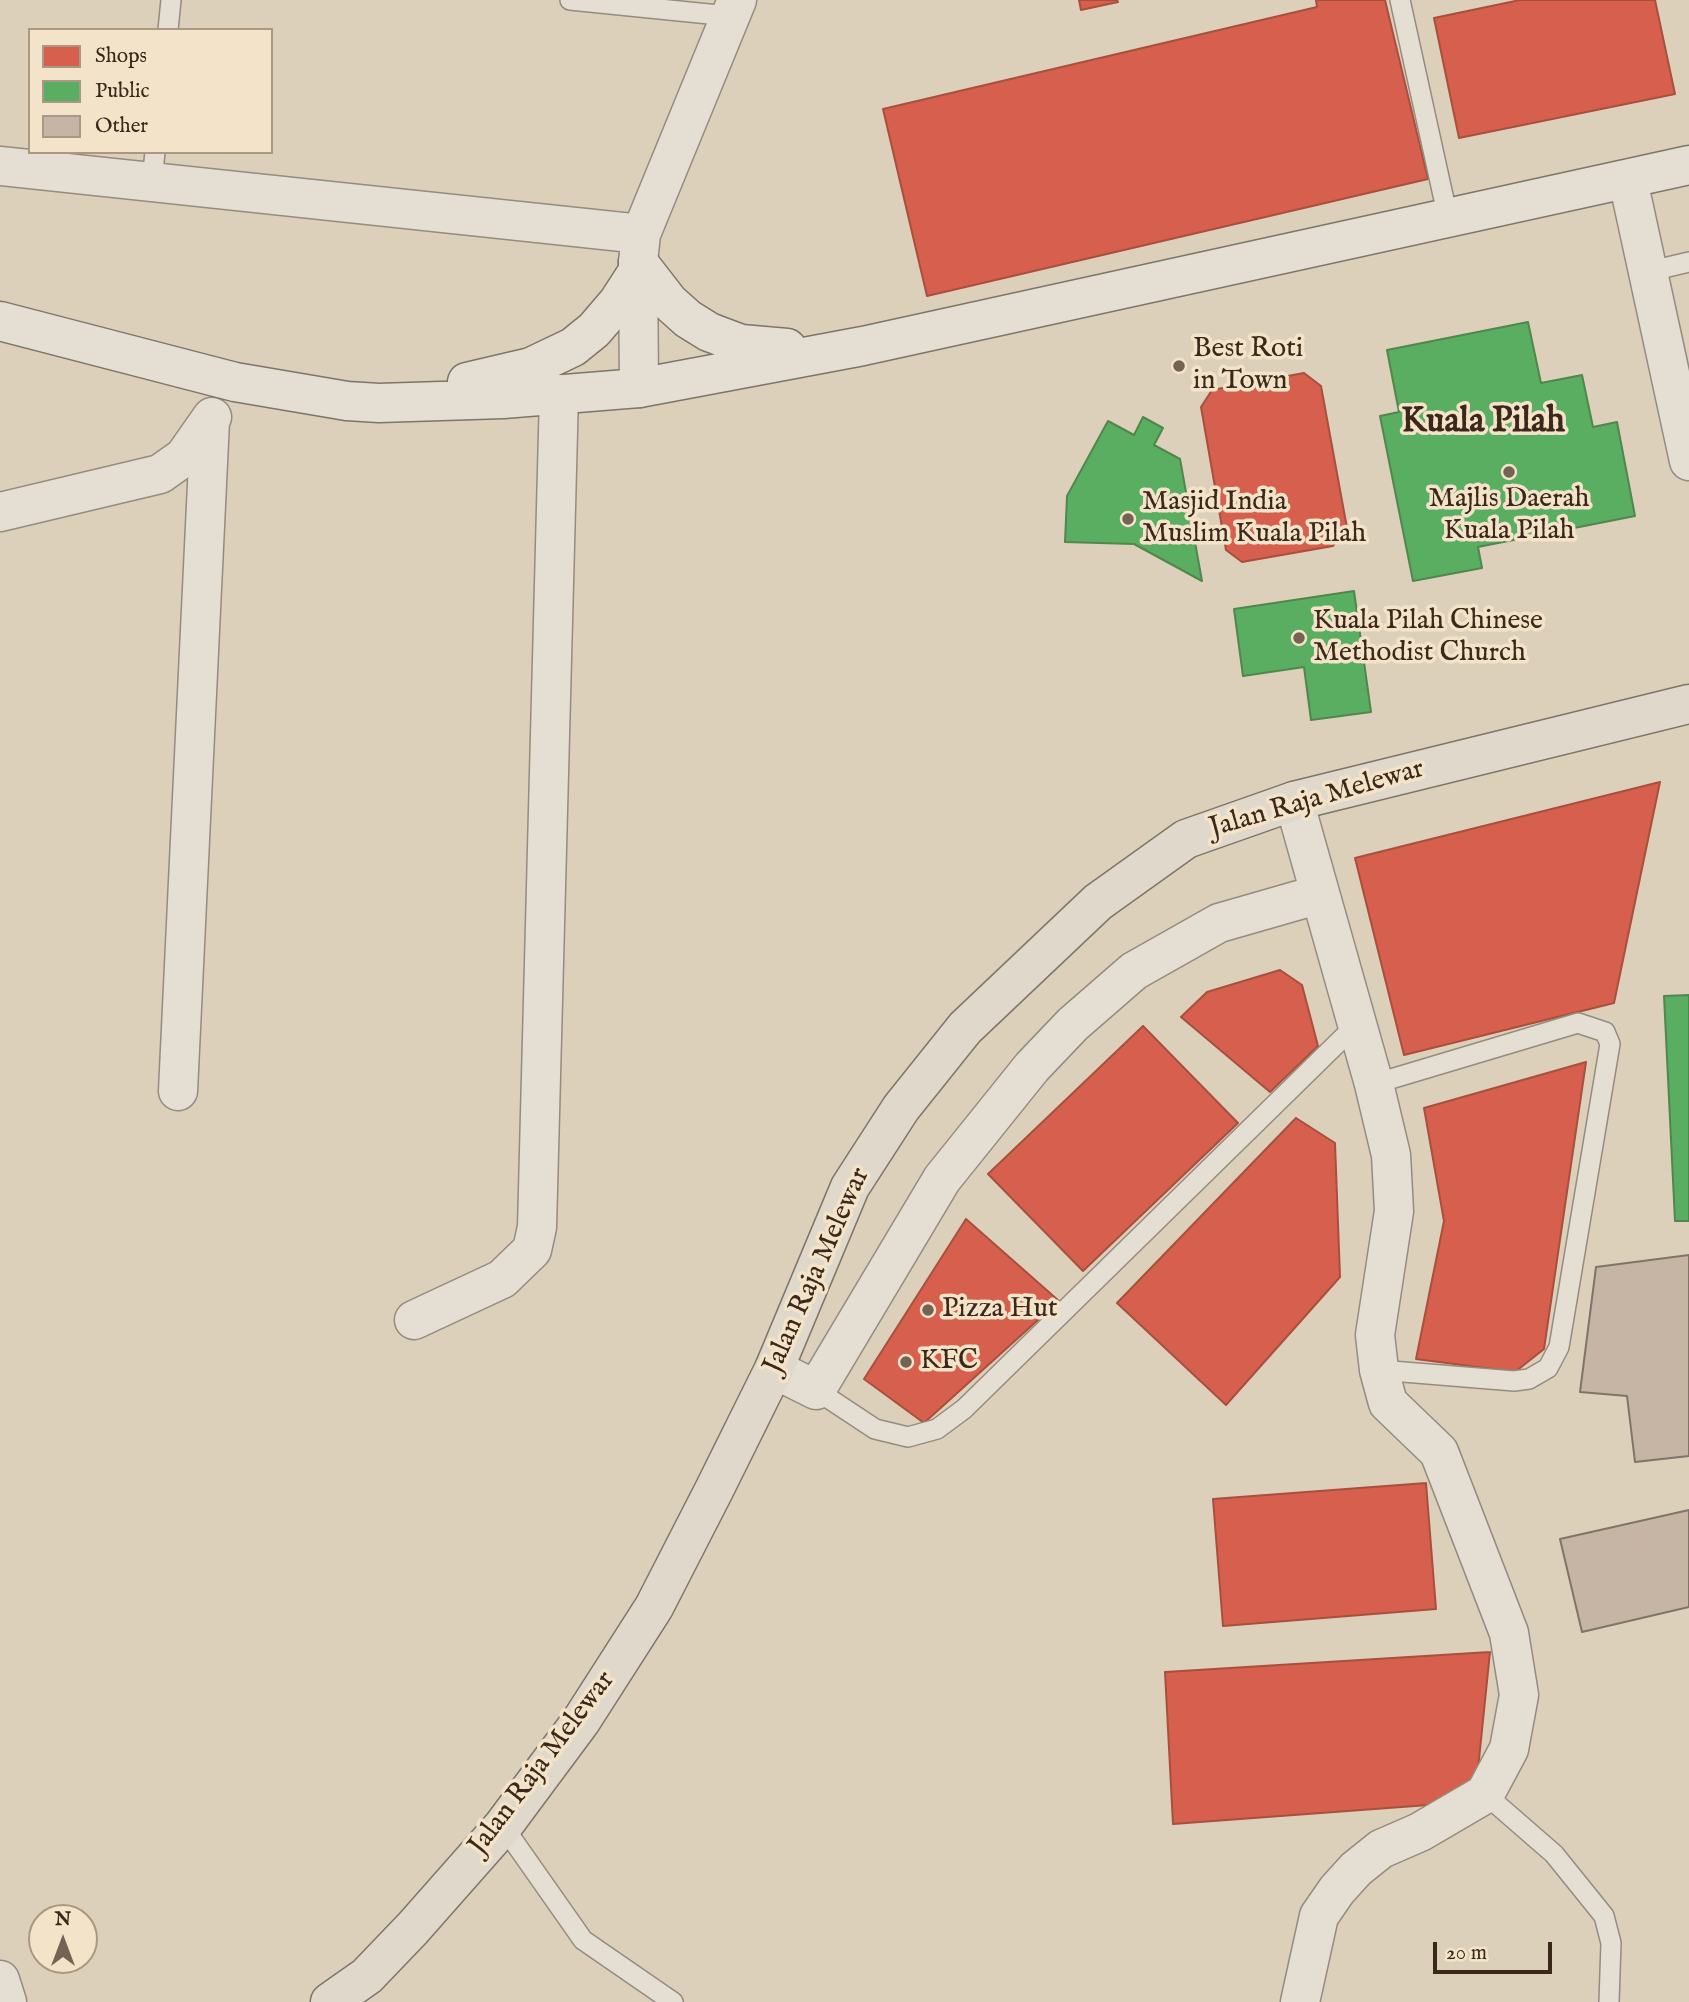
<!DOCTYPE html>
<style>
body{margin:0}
#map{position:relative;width:1689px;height:2002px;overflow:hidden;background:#ddd0bb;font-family:"IM FELL English",serif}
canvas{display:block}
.legend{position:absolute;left:28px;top:28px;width:245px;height:126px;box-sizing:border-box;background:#f3e3c9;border:2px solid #aa9883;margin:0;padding:9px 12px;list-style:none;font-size:21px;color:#3c281a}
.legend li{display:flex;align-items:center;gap:14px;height:35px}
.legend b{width:35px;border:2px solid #aa9883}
.north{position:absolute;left:28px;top:1904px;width:70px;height:70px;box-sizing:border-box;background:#f3e3c9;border:2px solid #aa9883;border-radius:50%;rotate:0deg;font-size:19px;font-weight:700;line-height:28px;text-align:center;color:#3c281a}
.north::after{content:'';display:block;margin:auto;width:24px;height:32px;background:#746352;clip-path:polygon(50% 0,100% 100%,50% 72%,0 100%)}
.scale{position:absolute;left:1433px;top:1942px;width:119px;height:32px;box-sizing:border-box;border:4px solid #3c281a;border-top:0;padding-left:9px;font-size:21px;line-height:24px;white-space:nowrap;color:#3c281a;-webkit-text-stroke:5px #f3e3c9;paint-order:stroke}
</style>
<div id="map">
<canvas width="1689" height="2002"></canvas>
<ul class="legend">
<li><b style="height:19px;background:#d6604d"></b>Shops</li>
<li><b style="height:19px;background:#5aae61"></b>Public</li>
<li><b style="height:19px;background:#c6b4a5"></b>Other</li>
</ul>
<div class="north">N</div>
<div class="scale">20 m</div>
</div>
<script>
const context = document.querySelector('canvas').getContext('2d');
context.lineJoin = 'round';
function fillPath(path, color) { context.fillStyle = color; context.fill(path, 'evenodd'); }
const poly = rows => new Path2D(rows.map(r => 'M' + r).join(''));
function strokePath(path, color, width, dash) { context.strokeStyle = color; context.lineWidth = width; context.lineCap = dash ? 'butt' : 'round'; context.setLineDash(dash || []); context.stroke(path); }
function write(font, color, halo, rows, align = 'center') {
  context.font = font + ' "IM FELL English",serif'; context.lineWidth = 7; context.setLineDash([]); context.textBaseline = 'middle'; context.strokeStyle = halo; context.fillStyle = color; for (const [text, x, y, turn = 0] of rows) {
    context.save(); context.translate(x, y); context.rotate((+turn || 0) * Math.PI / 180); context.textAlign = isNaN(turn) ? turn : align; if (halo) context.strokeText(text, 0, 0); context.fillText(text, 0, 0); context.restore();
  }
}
const shops = poly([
 [1079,0,1117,0,1118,2,1081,10,1079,0],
 [1316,0,1385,0,1428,179,927,296,883,109,1317,7,1316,0],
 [1520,0,1655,0,1675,94,1459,138,1434,18,1520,0],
 [1304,373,1321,386,1347,528,1333,546,1242,562,1226,550,1201,407,1212,390,1304,373],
 [1660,782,1614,1003,1404,1055,1355,858,1660,782],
 [1280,970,1302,985,1318,1046,1270,1092,1181,1017,1207,992,1280,970],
 [1143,1026,1238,1123,1083,1271,988,1174,1143,1026],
 [1586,1062,1544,1349,1515,1372,1416,1359,1444,1221,1424,1108,1586,1062],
 [1296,1118,1335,1143,1340,1277,1226,1405,1117,1303,1296,1118],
 [966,1219,1059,1301,924,1423,864,1379,966,1219],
 [1426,1483,1436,1609,1223,1626,1213,1499,1426,1483],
 [1490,1652,1477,1779,1442,1804,1173,1824,1165,1672,1490,1652]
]);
fillPath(shops, '#d6604d');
strokePath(shops, '#a84f3e', 2);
const public = poly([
 [1528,322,1541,383,1582,375,1593,427,1617,422,1635,516,1478,547,1482,568,1413,581,1380,416,1399,412,1387,350,1528,322],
 [1143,417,1163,428,1154,445,1180,459,1202,581,1134,544,1065,542,1067,496,1108,421,1134,435,1143,417],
 [1354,591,1371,712,1311,720,1304,667,1243,676,1234,609,1354,591],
 [1689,995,1689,1221,1675,1221,1664,996,1689,995]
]);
fillPath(public, '#5aae61');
strokePath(public, '#51864c', 2);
const building = poly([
 [1689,1255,1689,1456,1635,1462,1627,1396,1580,1392,1596,1267,1689,1255],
 [1689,1510,1689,1607,1582,1632,1560,1539,1689,1510]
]);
fillPath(building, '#c6b4a5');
strokePath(building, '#7e7568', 2);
const lane = poly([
 [570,0,729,16],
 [1400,0,1448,218],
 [168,30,171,0],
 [152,181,155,152],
 [1647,272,1689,262],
 [1374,1084,1578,1023,1605,1032,1610,1044,1559,1347,1548,1368,1529,1379,1514,1381,1379,1370],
 [816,1390,875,1429,908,1437,937,1429,964,1409,1357,1024],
 [1485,1794,1554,1854,1604,1916,1611,1943,1609,2002],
 [503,1826,583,1940,673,2002]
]);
const street = poly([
 [0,166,641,234],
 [1628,180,1689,461],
 [639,388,638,262,641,234,737,0],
 [0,512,160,474,184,457,212,417],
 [1294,801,1374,1084,1391,1155,1394,1211,1375,1335,1379,1370,1388,1403,1439,1452,1509,1633,1519,1695,1509,1749,1485,1794,1420,1832,1381,1849,1356,1869,1337,1890,1319,1916,1300,2002],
 [178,1091,210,421],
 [414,1320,502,1279,532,1250,537,1227,559,394],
 [774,1369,816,1390,942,1179,1032,1067,1073,1024,1134,971,1219,923,1320,894],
 [0,1980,7,2002]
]);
const secondary = poly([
 [638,262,669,302,688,319,709,332,741,344,787,348],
 [0,321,235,382,347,401,379,403,503,399,639,388,863,346,1689,165],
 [467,382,531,367,573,347,594,330,618,302,638,271]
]);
const highway = poly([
 [330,2002,367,1976,413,1928,503,1826,581,1721,654,1607,714,1490,774,1369,850,1187,901,1108,965,1028,1098,902,1186,839,1294,801,1689,704]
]);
strokePath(lane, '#958b7e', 22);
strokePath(street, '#958b7e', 41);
strokePath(secondary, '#7e7568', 41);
strokePath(highway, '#7e7568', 41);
strokePath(lane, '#e4ded3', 19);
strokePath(street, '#e4ded3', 38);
strokePath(secondary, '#e4ded3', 38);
strokePath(highway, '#dfd8cb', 38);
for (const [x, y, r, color] of [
 [1179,366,7,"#746352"],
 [1509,472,7,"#746352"],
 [1128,519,7,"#746352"],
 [1299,638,7,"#746352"],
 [928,1310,7,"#746352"],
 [906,1362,7,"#746352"]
]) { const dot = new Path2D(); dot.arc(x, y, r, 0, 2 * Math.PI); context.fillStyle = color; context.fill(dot); strokePath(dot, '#f3e3c9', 2.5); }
write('28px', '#3c281a', '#f3e3c9', [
 ["Best Roti",1193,350],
 ["in Town",1193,382],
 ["Majlis Daerah",1509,500,"center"],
 ["Kuala Pilah",1509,532,"center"],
 ["Masjid India",1142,503],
 ["Muslim Kuala Pilah",1142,535],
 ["Kuala Pilah Chinese",1313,622],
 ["Methodist Church",1313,654],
 ["Pizza Hut",942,1310],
 ["KFC",920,1362]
], 'left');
write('28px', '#3c281a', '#f3e3c9', [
 ["Jalan Raja Melewar",1317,800,-16],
 ["Jalan Raja Melewar",818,1271,-66],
 ["Jalan Raja Melewar",543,1764,-53]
]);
write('bold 35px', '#3c281a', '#f3e3c9', [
 ["Kuala Pilah",1483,424]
]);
</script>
